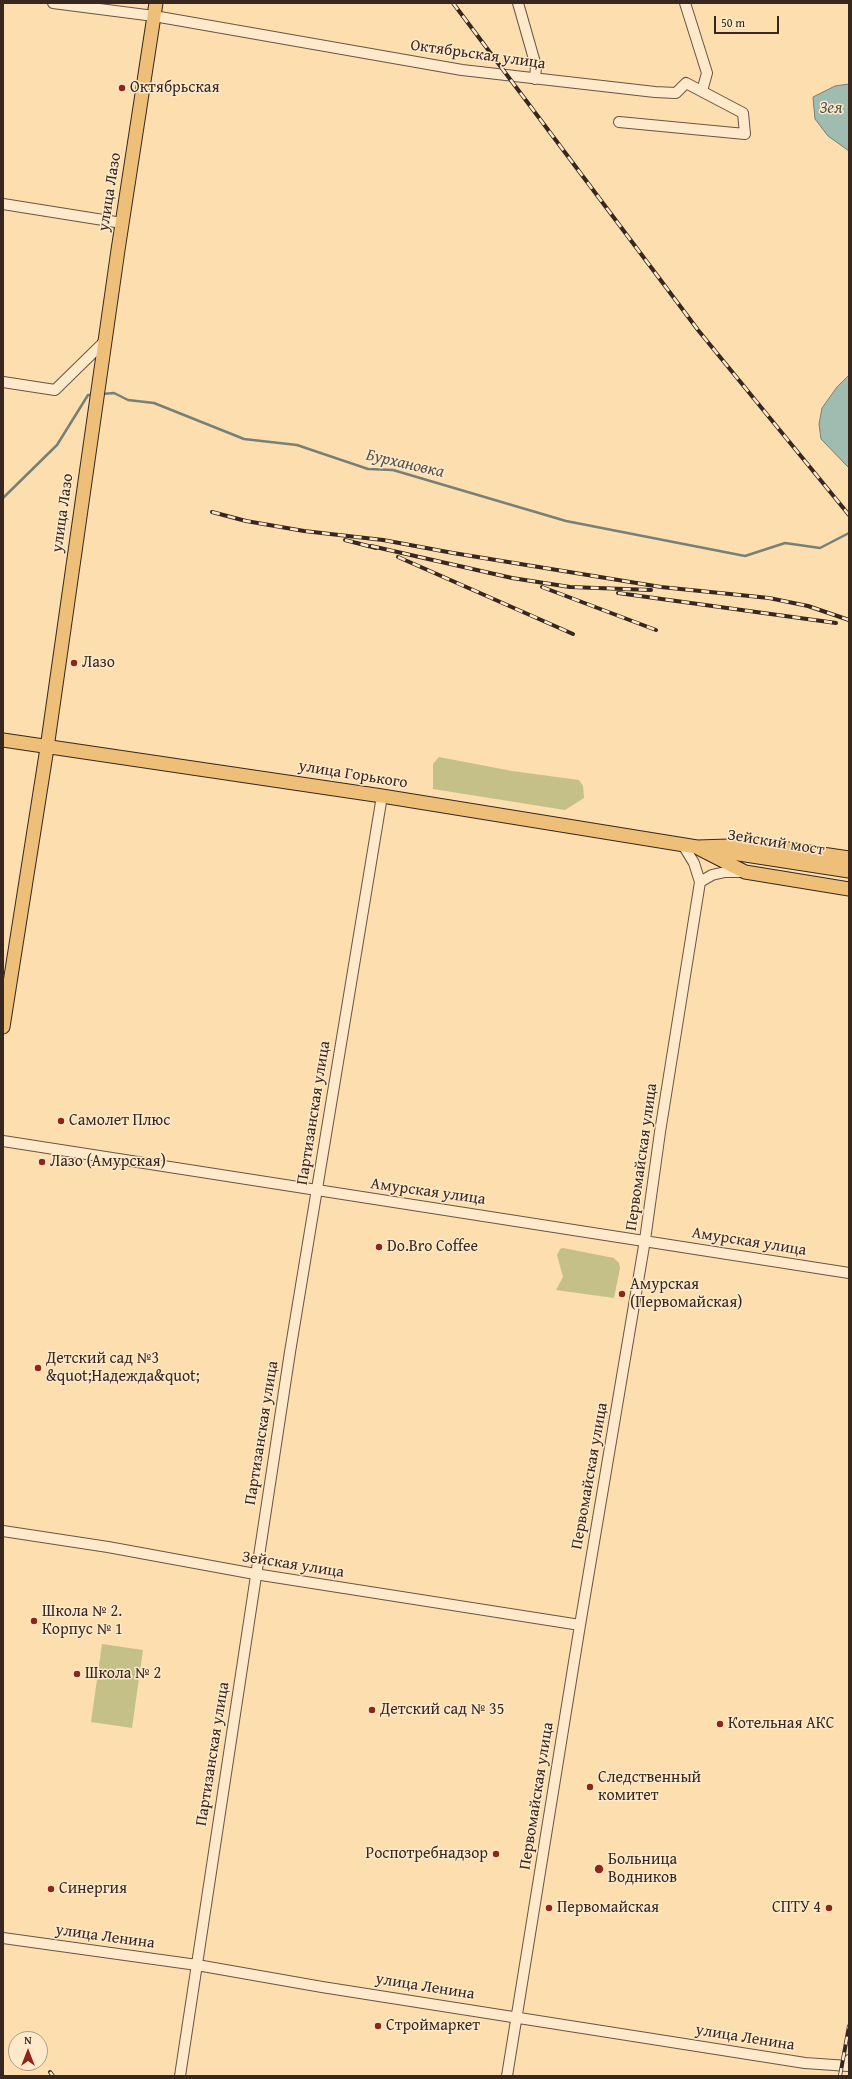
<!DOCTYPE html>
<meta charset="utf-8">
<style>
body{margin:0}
#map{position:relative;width:852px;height:2079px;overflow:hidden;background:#fddeaf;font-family:"Gentium Book Plus",serif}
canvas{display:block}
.frame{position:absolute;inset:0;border:4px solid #372720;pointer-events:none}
.north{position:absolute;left:8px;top:2031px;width:40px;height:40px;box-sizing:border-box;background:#feeacb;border:1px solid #ae9c87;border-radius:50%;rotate:0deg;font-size:11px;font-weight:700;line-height:16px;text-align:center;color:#372720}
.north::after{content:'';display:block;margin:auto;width:14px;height:18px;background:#8f2418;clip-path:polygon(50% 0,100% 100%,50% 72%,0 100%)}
.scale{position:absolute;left:714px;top:16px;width:65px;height:18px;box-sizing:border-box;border:2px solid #372720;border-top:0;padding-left:5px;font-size:12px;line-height:14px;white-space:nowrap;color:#372720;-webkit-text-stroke:3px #feeacb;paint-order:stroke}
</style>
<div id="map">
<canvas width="852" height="2079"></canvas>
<div class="frame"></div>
<div class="north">N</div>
<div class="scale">50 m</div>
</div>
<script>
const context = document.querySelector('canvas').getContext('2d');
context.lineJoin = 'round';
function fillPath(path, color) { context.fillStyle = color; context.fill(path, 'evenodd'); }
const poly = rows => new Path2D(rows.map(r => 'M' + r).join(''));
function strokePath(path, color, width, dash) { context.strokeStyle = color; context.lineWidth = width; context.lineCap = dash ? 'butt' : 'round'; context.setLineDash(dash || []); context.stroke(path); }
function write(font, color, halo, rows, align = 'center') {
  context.font = font + ' "Gentium Book Plus",serif'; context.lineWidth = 3; context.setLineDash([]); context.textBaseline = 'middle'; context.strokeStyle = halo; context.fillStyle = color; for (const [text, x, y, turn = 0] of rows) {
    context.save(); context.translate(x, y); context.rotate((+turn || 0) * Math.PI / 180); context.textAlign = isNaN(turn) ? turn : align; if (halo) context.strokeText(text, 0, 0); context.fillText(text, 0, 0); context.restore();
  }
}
fillPath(poly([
 [439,757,512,771,579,780,583,786,584,798,565,810,433,789,433,764],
 [563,1248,614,1258,619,1263,620,1268,614,1298,556,1290,563,1277,557,1255,560,1249],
 [102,1644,143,1650,132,1728,91,1722]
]), '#c4c087');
const water = poly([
 [849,84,849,151,828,136,815,119,813,97,835,86,849,84],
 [849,375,849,468,821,439,819,424,822,408,837,387,849,375]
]);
fillPath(water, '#a0bbb0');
strokePath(water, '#768076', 1);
strokePath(poly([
 [102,394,114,393,128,400,154,403,244,439,297,445,368,469,393,470,566,521,745,556,785,543,820,548,849,533],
 [3,498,57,445,88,395,93,395]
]), '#768076', 2.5);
const minor = poly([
 [53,3,154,16,462,70,655,92,676,93,686,83,743,113,745,134,619,122],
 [518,3,536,66,535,79],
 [685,3,707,73,702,91],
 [3,204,122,223],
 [3,382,55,390,105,341],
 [700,882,712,875,725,872,742,872],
 [3,1141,849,1273],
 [3,1531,108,1547,255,1574,580,1625],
 [3,1938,197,1965,322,1987,805,2063,848,2066,849,2060],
 [180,2076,290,1352,382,796],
 [507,2076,580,1625,645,1240,660,1132,700,882,694,863,683,845]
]);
const major = poly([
 [3,740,382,796,697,847,761,845,849,858],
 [698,848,745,872,849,889],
 [726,852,849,871],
 [3,1027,47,748,118,250,156,3]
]);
strokePath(minor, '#685544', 12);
strokePath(major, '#372720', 15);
strokePath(minor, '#feeacb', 10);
strokePath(major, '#eebf78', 13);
const rail = poly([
 [453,3,698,330,849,515],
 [212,512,246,521,304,531,383,540,453,553,661,587,769,598,808,606,849,620],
 [345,540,376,548],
 [371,546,512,578,570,587,651,590],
 [398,557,573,634],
 [542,587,656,630],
 [618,593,836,623],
 [50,2072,53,2076],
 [840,2076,849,2026]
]);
strokePath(rail, '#372720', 4);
strokePath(rail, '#feeacb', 2.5, [8]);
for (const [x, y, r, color] of [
 [122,88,4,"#8f2418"],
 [74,663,4,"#8f2418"],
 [61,1121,4,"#8f2418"],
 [42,1162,4,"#8f2418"],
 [379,1247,4,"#8f2418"],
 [622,1294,4,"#8f2418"],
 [38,1368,4,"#8f2418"],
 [34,1621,4,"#8f2418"],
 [77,1674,4,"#8f2418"],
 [372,1710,4,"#8f2418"],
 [720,1724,4,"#8f2418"],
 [590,1787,4,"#8f2418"],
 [496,1854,4,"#8f2418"],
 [599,1869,5,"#8f2418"],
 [51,1889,4,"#8f2418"],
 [549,1908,4,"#8f2418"],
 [829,1908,4,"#8f2418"],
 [378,2026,4,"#8f2418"]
]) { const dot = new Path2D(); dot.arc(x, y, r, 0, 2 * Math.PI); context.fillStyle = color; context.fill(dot); strokePath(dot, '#feeacb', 1.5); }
write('16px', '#372720', '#feeacb', [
 ["Октябрьская улица",478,55,8],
 ["улица Лазо",110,192,-81],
 ["улица Лазо",63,513,-82],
 ["улица Горького",353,775,9],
 ["Зейский мост",776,843,9],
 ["Партизанская улица",314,1113,-81],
 ["Первомайская улица",642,1157,-82],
 ["Амурская улица",428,1192,8],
 ["Амурская улица",749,1242,9],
 ["Партизанская улица",262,1433,-81],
 ["Первомайская улица",590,1476,-80],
 ["Зейская улица",293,1565,9],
 ["Партизанская улица",213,1754,-81],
 ["Первомайская улица",537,1796,-81],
 ["улица Ленина",105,1937,8],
 ["улица Ленина",425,1987,9],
 ["улица Ленина",745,2038,9]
]);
write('16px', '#372720', '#feeacb', [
 ["Октябрьская",130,88],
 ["Лазо",82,663],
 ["Самолет Плюс",69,1121],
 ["Лазо (Амурская)",50,1162],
 ["Do.Bro Coffee",387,1247],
 ["Амурская",630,1285],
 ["(Первомайская)",630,1303],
 ["Детский сад №3",46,1359],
 ["&quot;Надежда&quot;",46,1377],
 ["Школа № 2.",42,1612],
 ["Корпус № 1",42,1630],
 ["Школа № 2",85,1674],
 ["Детский сад № 35",380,1710],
 ["Котельная АКС",728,1724],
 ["Следственный",598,1778],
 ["комитет",598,1796],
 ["Роспотребнадзор",488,1854,"right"],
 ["Больница",608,1860],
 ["Водников",608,1878],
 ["Синергия",59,1889],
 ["Первомайская",557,1908],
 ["СПТУ 4",821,1908,"right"],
 ["Строймаркет",386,2026]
], 'left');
write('italic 17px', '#56534b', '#feeacb', [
 ["Зея",831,109],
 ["Бурхановка",405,464,13]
]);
</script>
